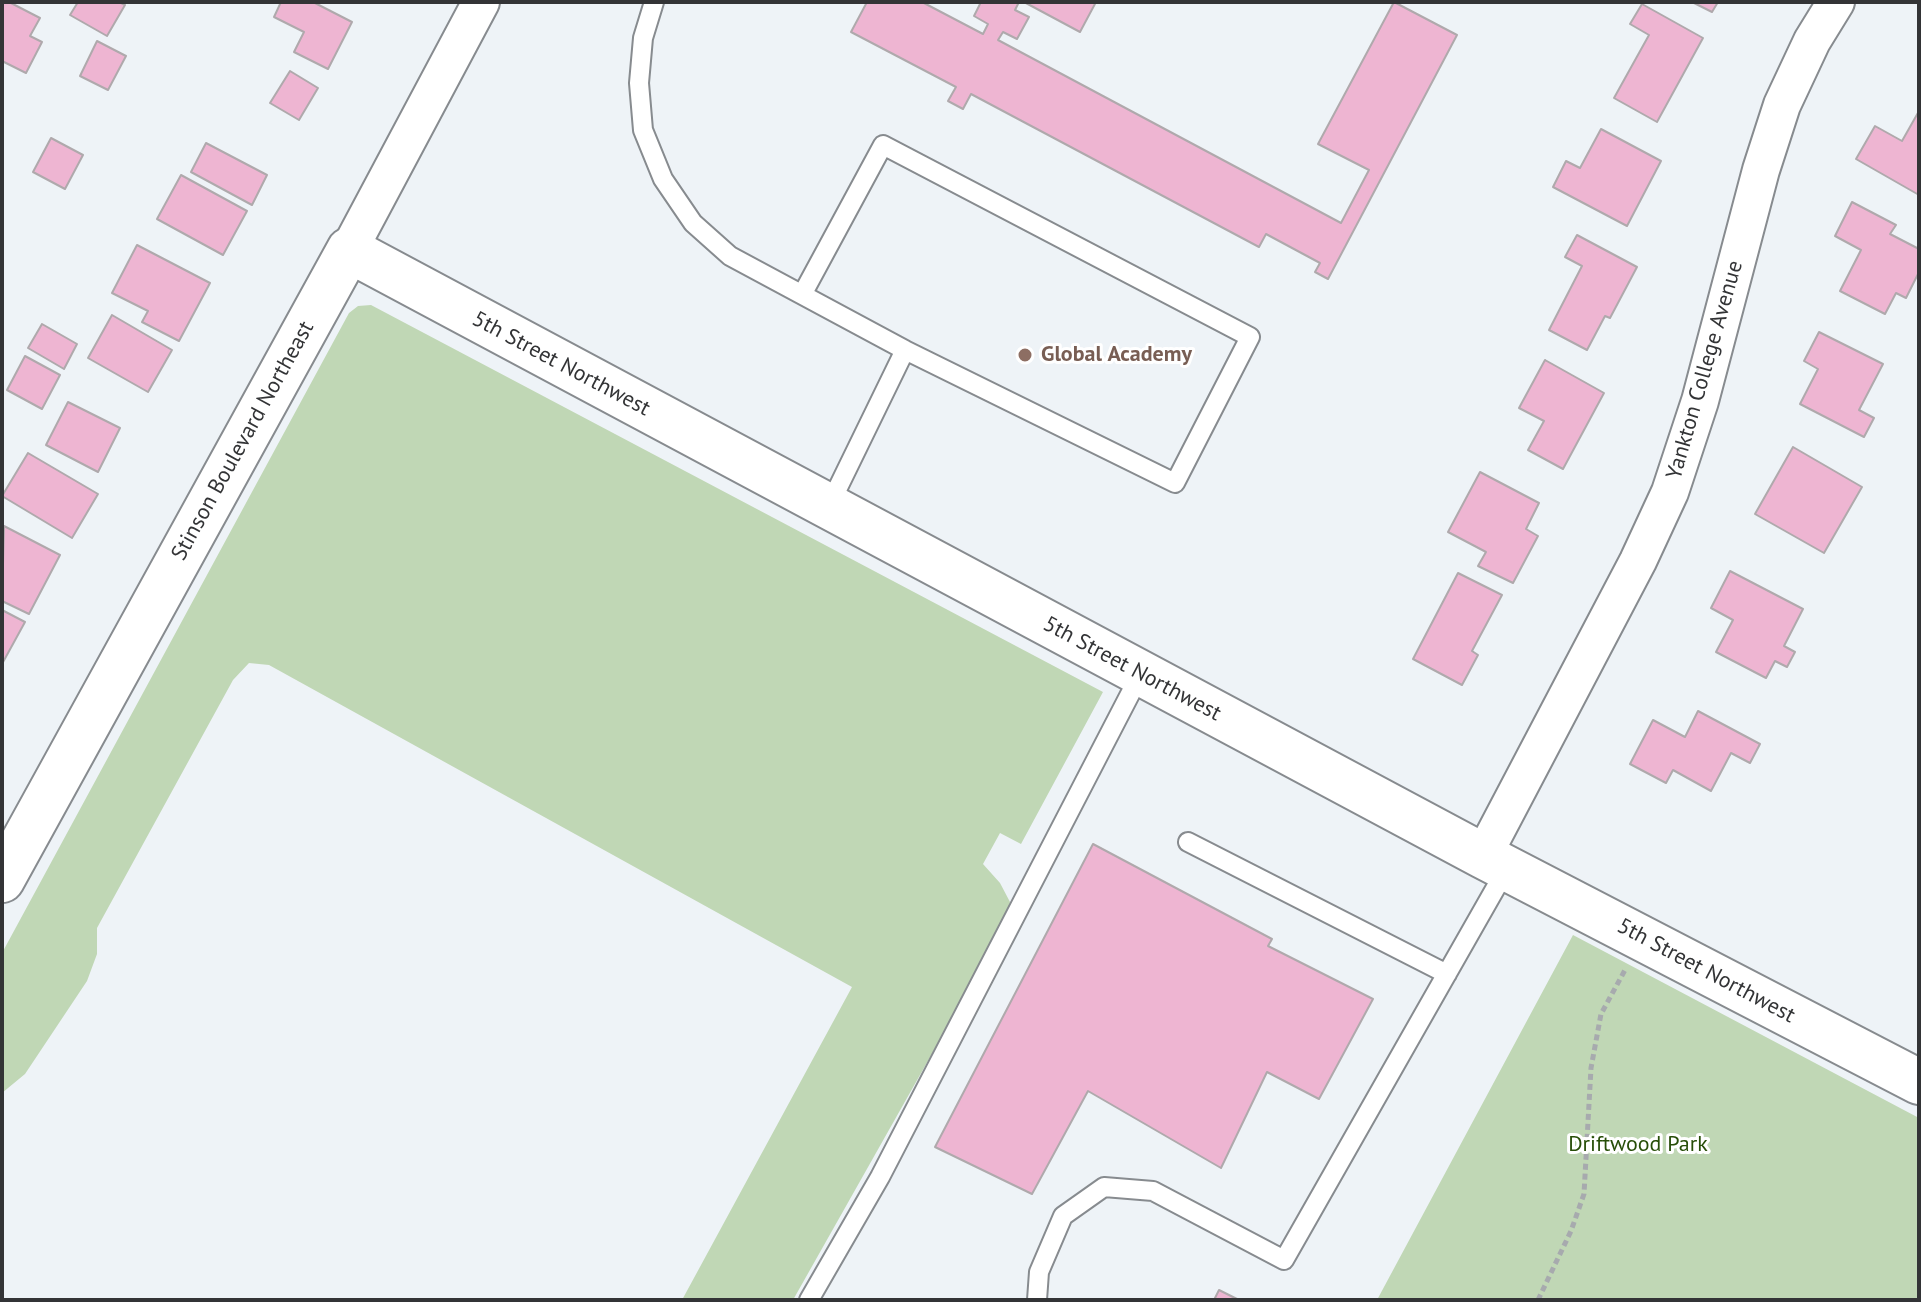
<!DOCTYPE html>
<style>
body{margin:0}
#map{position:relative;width:1921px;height:1302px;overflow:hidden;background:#eef3f7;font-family:"PT Sans",sans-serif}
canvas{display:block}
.frame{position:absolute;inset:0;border:4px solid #333436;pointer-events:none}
</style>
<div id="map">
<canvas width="1921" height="1302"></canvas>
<div class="frame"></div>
</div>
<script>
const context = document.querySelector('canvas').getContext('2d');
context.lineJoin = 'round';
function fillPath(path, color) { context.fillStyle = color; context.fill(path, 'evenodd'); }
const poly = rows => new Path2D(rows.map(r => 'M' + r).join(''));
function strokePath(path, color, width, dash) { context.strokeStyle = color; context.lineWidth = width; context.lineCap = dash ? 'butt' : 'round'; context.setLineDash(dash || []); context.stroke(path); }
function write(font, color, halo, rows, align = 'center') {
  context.font = font + ' "PT Sans",sans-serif'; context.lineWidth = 6; context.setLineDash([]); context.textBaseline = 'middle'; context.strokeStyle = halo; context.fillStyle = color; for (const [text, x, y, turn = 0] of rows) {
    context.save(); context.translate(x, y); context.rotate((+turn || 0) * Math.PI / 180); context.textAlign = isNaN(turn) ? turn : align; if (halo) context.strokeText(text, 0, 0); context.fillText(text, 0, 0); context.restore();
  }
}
fillPath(poly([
 [371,305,1103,692,1021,844,1000,833,983,864,1000,883,1010,902,1008,919,793,1300,682,1300,852,987,269,665,249,663,233,680,97,928,97,954,87,981,25,1074,2,1093,2,953,349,313,358,306],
 [1573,935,1919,1118,1919,1300,1377,1300]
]), '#c0d7b5');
const building = poly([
 [2,2,9,2,40,18,30,36,42,42,26,73,2,61,2,2],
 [78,2,119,2,125,5,107,36,70,15,78,2],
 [281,2,313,2,352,22,328,69,294,52,304,32,274,17,281,2],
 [867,2,922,2,983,34,988,24,974,16,981,2,1019,2,1015,10,1029,17,1017,39,1003,32,998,40,1341,223,1369,170,1318,144,1394,2,1457,35,1328,279,1315,272,1320,263,1266,234,1259,247,971,94,963,109,948,101,956,87,851,32,867,2],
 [1024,2,1096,2,1080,32,1024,2],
 [1692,2,1718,2,1712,12,1692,2],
 [1642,4,1703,38,1657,122,1614,98,1649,35,1630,24,1642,4],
 [97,41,126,56,108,90,80,76,97,41],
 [290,71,318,88,299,120,270,103,290,71],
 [1919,111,1919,195,1856,159,1875,126,1902,141,1919,111],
 [1601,129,1661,161,1627,226,1553,187,1566,161,1580,168,1601,129],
 [51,138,83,155,65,189,33,172,51,138],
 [206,143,267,175,252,205,191,172,206,143],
 [181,175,247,211,223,255,157,219,181,175],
 [1852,202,1896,225,1890,234,1919,249,1919,272,1906,298,1896,293,1885,314,1840,291,1861,250,1835,236,1852,202],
 [1577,235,1637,267,1610,318,1605,316,1587,350,1549,330,1582,266,1565,257,1577,235],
 [137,245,210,283,179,341,142,322,148,311,112,293,137,245],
 [112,315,172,350,148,392,88,358,112,315],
 [42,324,77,344,64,369,28,348,42,324],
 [1819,332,1883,364,1859,410,1874,418,1864,437,1800,404,1818,369,1804,361,1819,332],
 [25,356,60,375,42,409,7,390,25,356],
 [1545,360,1604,393,1563,469,1528,450,1544,421,1519,408,1545,360],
 [68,402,120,428,98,472,46,445,68,402],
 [1793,447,1862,487,1824,553,1755,514,1793,447],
 [28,453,98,494,72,538,2,496,28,453],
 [1480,472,1539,503,1526,529,1538,536,1513,583,1478,566,1486,552,1448,532,1480,472],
 [4,526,60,555,29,614,2,601,4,526],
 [1730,571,1803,609,1784,646,1795,652,1787,667,1775,661,1766,678,1716,652,1733,620,1711,608,1730,571],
 [1458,573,1502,595,1472,651,1478,655,1462,685,1413,659,1458,573],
 [2,610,25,622,2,664,2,610],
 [1698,711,1760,744,1750,763,1731,753,1711,791,1673,770,1666,783,1630,764,1653,720,1685,737,1698,711],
 [1093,844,1272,939,1268,946,1373,999,1319,1099,1267,1072,1221,1168,1088,1091,1032,1194,935,1147,1093,844],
 [1219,1290,1239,1300,1214,1300,1219,1290]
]);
fillPath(building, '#eeb5d2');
strokePath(building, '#afa9ac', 2);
const lane = poly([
 [654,2,643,38,639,83,643,130,663,179,693,223,730,256,905,350,829,506],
 [803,293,883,145,1250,337,1175,483,905,350],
 [1188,842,1447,974],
 [809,1300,880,1177,1141,673],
 [1037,1300,1039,1272,1063,1216,1104,1187,1153,1191,1284,1260,1507,868]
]);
const street = poly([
 [349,250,481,2],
 [1483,856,1638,561,1670,492,1700,401,1761,170,1782,105,1812,41,1836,2]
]);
const secondary = poly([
 [2,880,349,250,1483,856,1919,1082]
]);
strokePath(lane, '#878b8f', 22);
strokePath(street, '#878b8f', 40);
strokePath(secondary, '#878b8f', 48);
strokePath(poly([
 [1538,1300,1571,1231,1584,1194,1591,1068,1601,1014,1625,970]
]), '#a7aaae', 5, [6, 4]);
strokePath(lane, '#fff', 18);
strokePath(street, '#fff', 36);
strokePath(secondary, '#fff', 44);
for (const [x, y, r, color] of [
 [1025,355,8,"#8d6e63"]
]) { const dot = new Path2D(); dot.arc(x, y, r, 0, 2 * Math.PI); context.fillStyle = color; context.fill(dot); strokePath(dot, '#fff', 3); }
write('bold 22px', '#785e54', '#fff', [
 ["Global Academy",1041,355]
], 'left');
write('22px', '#333436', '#fff', [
 ["5th Street Northwest",561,364,28],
 ["Yankton College Avenue",1705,370,-74],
 ["Stinson Boulevard Northeast",243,441,-61],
 ["5th Street Northwest",1132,669,28],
 ["5th Street Northwest",1706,971,28]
]);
write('22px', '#274e08', '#fff', [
 ["Driftwood Park",1638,1145]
]);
</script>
